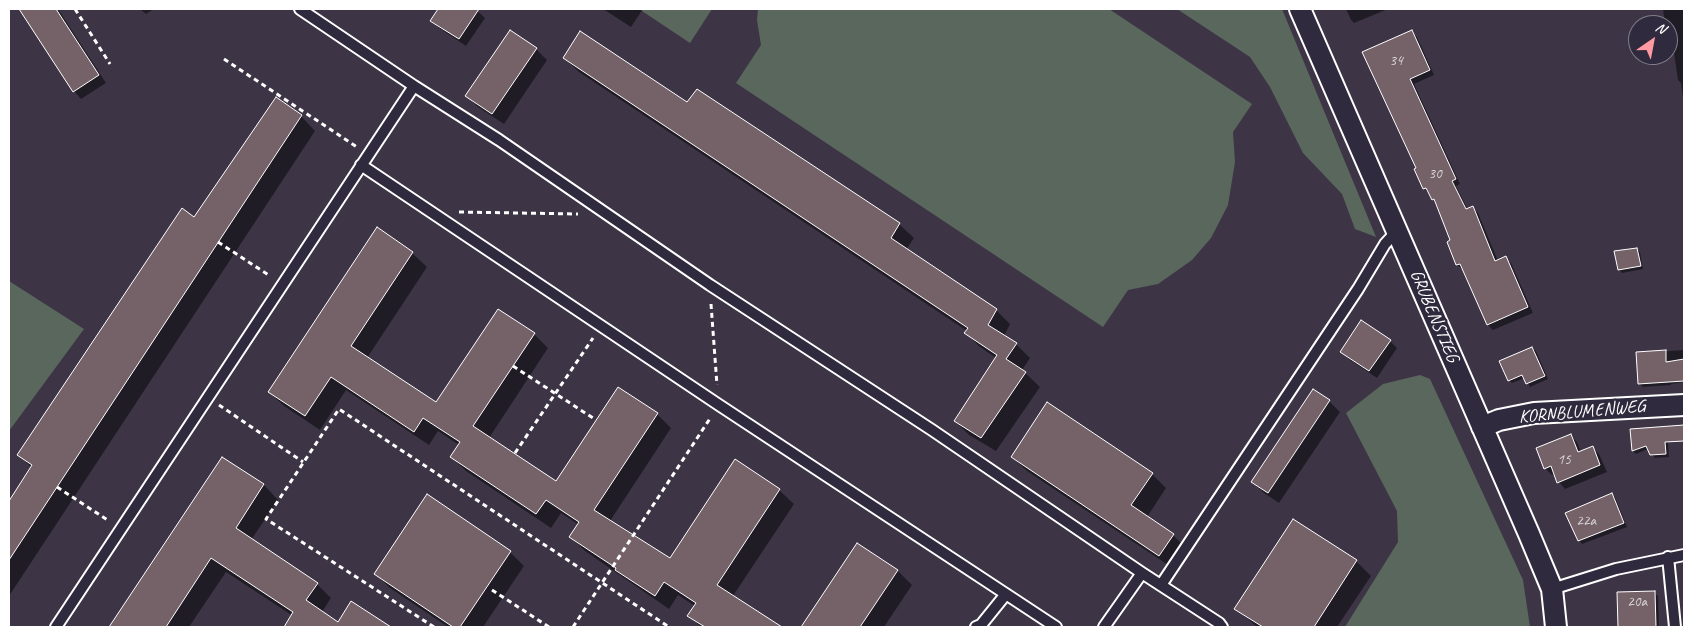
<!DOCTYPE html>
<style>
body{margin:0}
#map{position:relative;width:1693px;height:636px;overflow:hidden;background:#3d3546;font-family:Caveat,sans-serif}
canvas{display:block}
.frame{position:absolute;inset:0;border:10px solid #fff;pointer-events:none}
.north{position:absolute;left:1628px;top:15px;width:50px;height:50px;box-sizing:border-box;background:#2f2a3d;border:1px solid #827f8b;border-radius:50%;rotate:33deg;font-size:14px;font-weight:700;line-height:20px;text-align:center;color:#fff}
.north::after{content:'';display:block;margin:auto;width:18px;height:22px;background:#ff9aa2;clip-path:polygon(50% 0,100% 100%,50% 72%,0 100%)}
</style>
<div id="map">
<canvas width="1693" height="636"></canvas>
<div class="frame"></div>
<div class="north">N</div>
</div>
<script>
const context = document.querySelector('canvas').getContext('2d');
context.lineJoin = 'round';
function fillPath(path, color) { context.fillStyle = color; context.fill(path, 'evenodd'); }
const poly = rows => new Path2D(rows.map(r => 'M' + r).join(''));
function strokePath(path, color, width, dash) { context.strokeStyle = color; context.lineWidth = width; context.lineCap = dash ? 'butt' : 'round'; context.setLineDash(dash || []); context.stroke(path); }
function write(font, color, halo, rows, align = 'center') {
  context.font = font + ' Caveat,sans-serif'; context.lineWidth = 4.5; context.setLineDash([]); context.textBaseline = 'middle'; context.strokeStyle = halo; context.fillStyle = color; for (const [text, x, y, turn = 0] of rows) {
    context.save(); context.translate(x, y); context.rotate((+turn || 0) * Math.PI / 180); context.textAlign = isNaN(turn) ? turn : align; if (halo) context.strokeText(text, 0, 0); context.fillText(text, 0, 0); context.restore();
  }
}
fillPath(poly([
 [639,9,712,9,690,43],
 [758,9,1109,9,1252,104,1233,132,1235,162,1228,205,1211,238,1192,260,1158,284,1128,290,1103,327,736,83,761,45,757,20],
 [1177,9,1282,9,1376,237,1355,229,1342,194,1303,153,1270,87,1250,57],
 [9,281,84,329,9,431],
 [1420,375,1430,379,1523,580,1530,627,1345,627,1398,542,1397,511,1346,413,1383,384]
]), '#5a675d');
fillPath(poly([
 [20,9,58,9,106,83,81,99,74,91],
 [140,9,154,9,146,14],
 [440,9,475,9,485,18,466,46,439,28,432,20],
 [603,9,643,9,631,27],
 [1346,9,1388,9,1354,23,1351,20],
 [1663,9,1684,9,1684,106,1681,83,1678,80,1674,53,1671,53,1668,50,1668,25,1665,25],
 [1412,32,1417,37,1434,75,1414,84,1460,184,1456,186,1468,210,1473,208,1478,213,1498,261,1505,257,1511,263,1533,313,1493,330,1488,325,1463,270,1457,265,1452,241,1437,204,1424,188,1417,169,1364,53],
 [536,49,547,60,504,124,478,107,467,96],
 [564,58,687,104,697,90,899,224,914,238,906,250,996,310,1010,324,1004,336,1016,344,1030,358,1022,370,1040,387,996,451,969,435,955,421,996,358,980,347,966,333,967,331,579,72],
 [301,116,315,131,9,596,9,503,32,468,18,454,195,219],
 [1637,249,1640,252,1643,269,1622,273,1619,269],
 [412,253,427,267,367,358,437,404,534,334,548,348,489,438,556,482,657,414,671,428,610,521,670,560,735,461,779,490,794,504,733,596,779,627,701,627,689,616,695,606,678,595,669,609,585,551,571,537,579,525,561,513,551,528,466,471,451,457,459,445,438,431,429,445,346,390,320,430,284,406,269,392],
 [1390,341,1397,348,1377,378,1349,359,1342,352],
 [1532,348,1536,351,1548,379,1530,387,1525,378,1512,383,1509,380],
 [1684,350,1684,382,1671,384,1671,385,1643,387,1639,383,1638,353],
 [1329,401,1340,412,1279,503,1264,493,1253,482],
 [1631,430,1667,431,1669,457,1655,458,1648,449,1636,454,1633,451],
 [1570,435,1577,442,1581,452,1592,447,1599,454,1607,472,1565,489,1559,482,1555,474,1552,475,1545,468],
 [1012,457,1152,474,1166,488,1147,517,1173,535,1187,549,1174,569,1027,471],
 [223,458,264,485,278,500,251,540,317,584,331,598,322,612,338,623,352,603,389,627,285,627,293,616,226,572,189,627,111,627],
 [1611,494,1615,497,1627,527,1582,544,1579,540],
 [1294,520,1356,561,1371,576,1337,627,1257,627,1236,608],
 [857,544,898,571,912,585,884,627,803,627],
 [510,552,524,566,483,627,448,627,390,588,375,573],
 [1655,593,1658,596,1659,627,1620,627,1619,594]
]), '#0007');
const building = poly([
 [19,9,56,9,99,75,73,92,19,9],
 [438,9,479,9,459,39,430,21,438,9],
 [510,30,537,48,492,114,465,96,510,30],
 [1412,30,1430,70,1410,79,1456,179,1452,181,1466,209,1473,206,1495,261,1506,256,1528,307,1487,325,1460,264,1456,265,1447,242,1450,240,1434,199,1432,200,1426,188,1423,189,1414,169,1416,168,1362,52,1412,30],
 [580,31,687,102,697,89,900,223,891,238,997,309,988,325,1017,343,1006,359,1026,372,981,438,954,421,997,355,964,333,968,328,563,58,580,31],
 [276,97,302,115,9,560,9,501,32,465,17,455,182,208,194,217,276,97],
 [377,227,413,252,351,346,436,402,498,309,535,333,473,426,556,481,618,387,658,413,594,510,670,558,735,459,780,489,717,585,782,627,705,627,687,616,696,603,664,582,655,596,615,570,616,568,569,537,579,522,546,500,536,514,450,457,460,442,423,418,414,432,331,377,305,416,268,392,377,227],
 [1637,248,1641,266,1618,270,1614,251,1637,248],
 [1361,320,1391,340,1369,371,1340,352,1361,320],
 [1532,347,1545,376,1526,384,1522,375,1508,381,1499,361,1532,347],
 [1666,350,1666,362,1684,359,1684,381,1638,384,1636,352,1666,350],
 [1313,389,1330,400,1268,493,1251,482,1313,389],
 [1047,402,1153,473,1131,505,1174,534,1159,556,1011,457,1047,402],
 [1684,425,1684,441,1665,442,1666,454,1650,455,1646,446,1632,451,1630,429,1684,425],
 [1571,434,1578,452,1593,446,1600,465,1557,483,1551,466,1544,469,1536,448,1571,434],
 [222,457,264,484,236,528,318,583,306,600,338,622,351,601,391,627,284,627,293,612,211,558,166,627,109,627,222,457],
 [1612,493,1624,523,1578,541,1565,513,1612,493],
 [427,494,511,551,460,627,453,627,374,574,427,494],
 [1293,519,1357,560,1314,627,1263,627,1234,609,1293,519],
 [857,543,898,570,860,627,801,627,857,543],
 [1655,591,1656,627,1618,627,1617,592,1655,591]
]);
fillPath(building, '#756269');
strokePath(building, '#fff', 1);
const service = poly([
 [300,9,414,86,499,140,710,285,932,430,1142,573,1219,623,1222,627],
 [361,165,719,405,1056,627],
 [1668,557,1675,627],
 [1161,585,1358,289,1385,244,1397,231],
 [1552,589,1616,569,1684,555],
 [56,627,414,86],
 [976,627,981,625,1006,594],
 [1104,627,1142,573]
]);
const minor = poly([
 [1300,9,1529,534,1552,589,1556,627],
 [1482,427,1499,420,1534,413,1684,405]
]);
strokePath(service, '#fff', 14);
strokePath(minor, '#fff', 24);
strokePath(poly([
 [75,9,110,64],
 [224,59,357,147],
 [459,212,578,214],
 [218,242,270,276],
 [711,304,717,385],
 [513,366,596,420],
 [219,405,303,462],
 [515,453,593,338],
 [57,487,109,521],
 [492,590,549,627],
 [434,627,266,519,339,409,669,627],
 [573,627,711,417]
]), '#fff', 3, [5, 4]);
strokePath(service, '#2f2a3d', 10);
strokePath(minor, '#2f2a3d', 20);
write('15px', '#dcd8da', null, [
 ["34",1396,61],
 ["30",1435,174],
 ["15",1564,460],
 ["22a",1586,521],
 ["20a",1637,602]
]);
write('18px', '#fff', '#2f2a3d', [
 ["GRUBENSTIEG",1434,316,67],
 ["KORNBLUMENWEG",1582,412,-5]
]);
</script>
